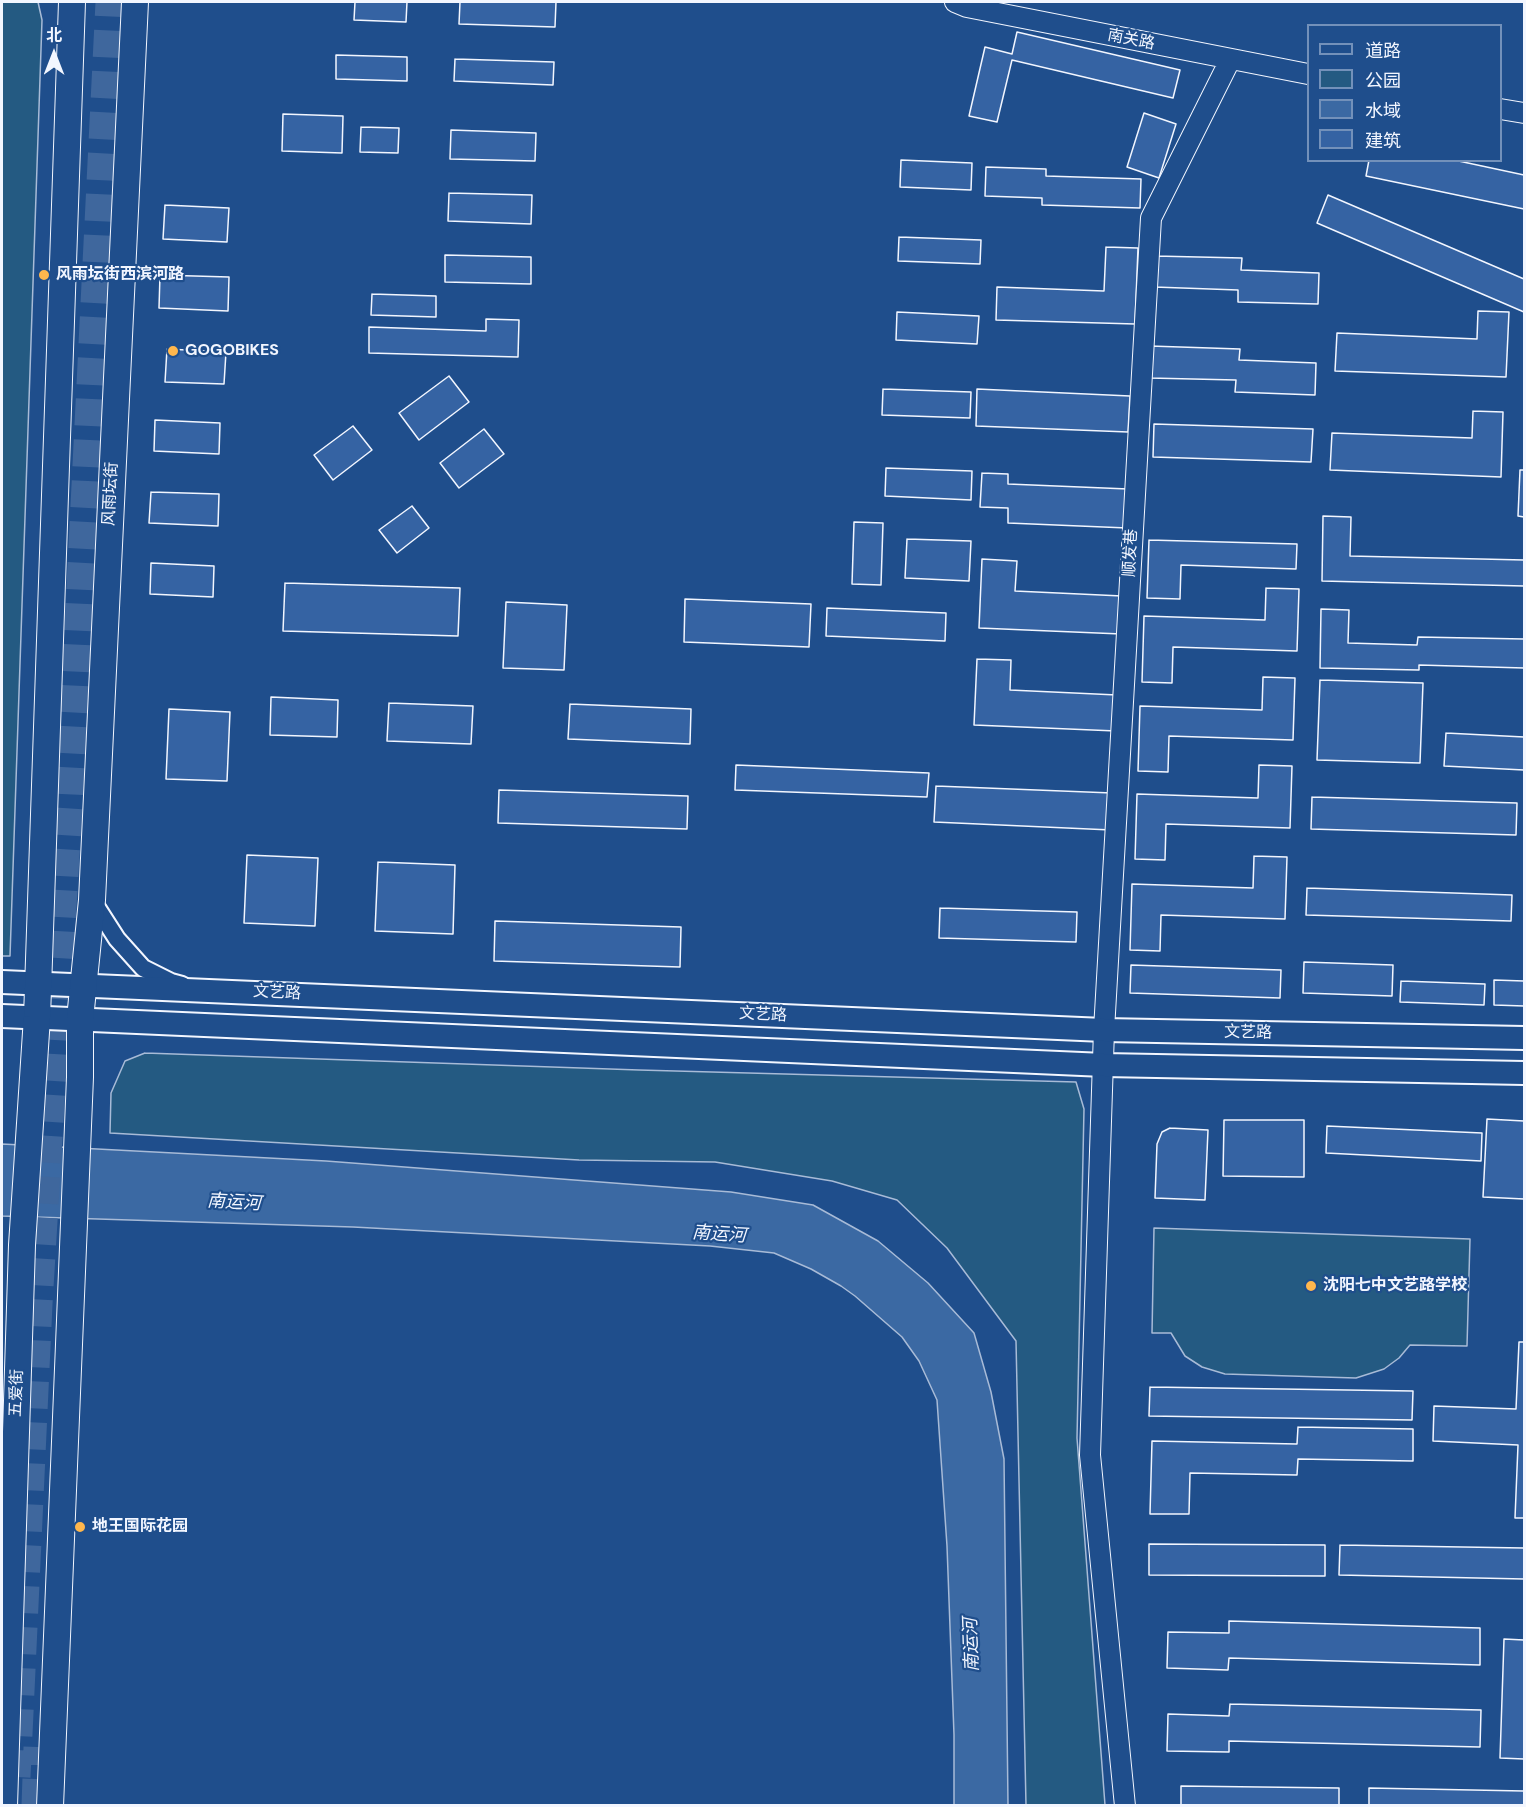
<!DOCTYPE html>
<meta charset="utf-8">
<style>
body{margin:0}
#map{position:relative;width:1526px;height:1807px;overflow:hidden;background:#1f4e8c;font-family:"DM Sans","Noto Sans SC",sans-serif}
canvas{display:block}
.frame{position:absolute;inset:0;border:3px solid #f2f6ff;pointer-events:none}
.legend{position:absolute;left:1307px;top:24px;width:195px;height:138px;box-sizing:border-box;background:#1f4e8c;border:2px solid #7391ba;margin:0;padding:8px 10px;list-style:none;font-size:18px;color:#f2f6ff}
.legend li{display:flex;align-items:center;gap:12px;height:30px}
.legend b{width:30px;border:2px solid #7391ba}
.north{position:absolute;left:24px;top:24px;width:60px;height:60px;-webkit-text-stroke:4px #1f4e8c;paint-order:stroke;rotate:0deg;font-size:16px;font-weight:700;line-height:24px;text-align:center;color:#f2f6ff}
.north::after{content:'';display:block;margin:auto;width:21px;height:27px;background:#f2f6ff;clip-path:polygon(50% 0,100% 100%,50% 72%,0 100%)}
</style>
<div id="map">
<canvas width="1526" height="1807"></canvas>
<div class="frame"></div>
<ul class="legend">
<li><b style="height:8px;background:#1f4e8c"></b>道路</li>
<li><b style="height:16px;background:#245a82"></b>公园</li>
<li><b style="height:16px;background:#3b69a3"></b>水域</li>
<li><b style="height:16px;background:#3563a3"></b>建筑</li>
</ul>
<div class="north">北</div>
</div>
<script>
const context = document.querySelector('canvas').getContext('2d');
context.lineJoin = 'round';
function fillPath(path, color) { context.fillStyle = color; context.fill(path, 'evenodd'); }
const poly = rows => new Path2D(rows.map(r => 'M' + r).join(''));
function strokePath(path, color, width, dash) { context.strokeStyle = color; context.lineWidth = width; context.lineCap = dash ? 'butt' : 'round'; context.setLineDash(dash || []); context.stroke(path); }
function write(font, color, halo, rows, align = 'center') {
  context.font = font + ' "DM Sans","Noto Sans SC",sans-serif'; context.lineWidth = 4.5; context.setLineDash([]); context.textBaseline = 'middle'; context.strokeStyle = halo; context.fillStyle = color; for (const [text, x, y, turn = 0] of rows) {
    context.save(); context.translate(x, y); context.rotate((+turn || 0) * Math.PI / 180); context.textAlign = isNaN(turn) ? turn : align; if (halo) context.strokeText(text, 0, 0); context.fillText(text, 0, 0); context.restore();
  }
}
const green = poly([
 [2,2,38,2,42,20,10,956,2,956,2,2],
 [145,1053,639,1070,1076,1082,1084,1109,1077,1438,1105,1805,1026,1805,1016,1341,947,1248,897,1200,832,1181,715,1162,579,1160,110,1133,111,1093,125,1061,145,1053],
 [1154,1228,1470,1239,1467,1346,1410,1345,1399,1358,1384,1369,1356,1378,1225,1374,1202,1367,1185,1356,1171,1333,1152,1333,1154,1228]
]);
fillPath(green, '#245a82');
strokePath(green, '#a8bbd7', 1.5);
const water = poly([
 [2,1144,326,1161,731,1192,813,1205,878,1241,928,1283,974,1333,991,1392,1004,1459,1008,1805,954,1805,954,1735,947,1546,937,1400,919,1361,902,1337,855,1296,841,1286,811,1269,774,1253,710,1246,353,1227,2,1216,2,1144]
]);
fillPath(water, '#3b69a3');
strokePath(water, '#a8bbd7', 1.5);
const building = poly([
 [355,2,407,2,406,22,354,20,355,2],
 [460,2,556,2,555,27,459,24,460,2],
 [1017,32,1180,70,1173,98,1012,60,997,122,969,116,985,47,1012,54,1017,32],
 [336,55,407,57,407,81,336,79,336,55],
 [455,59,554,62,553,85,454,81,455,59],
 [1144,113,1176,124,1159,178,1127,167,1144,113],
 [283,114,343,116,342,153,282,151,283,114],
 [361,127,399,128,398,153,360,152,361,127],
 [451,130,536,133,535,161,450,159,451,130],
 [901,160,972,163,971,190,900,187,901,160],
 [1369,160,1454,160,1524,175,1524,209,1366,176,1369,160],
 [986,167,1046,169,1046,176,1141,179,1140,208,1042,205,1042,198,985,196,986,167],
 [449,193,532,195,531,224,448,221,449,193],
 [1328,195,1524,279,1524,312,1317,223,1328,195],
 [165,205,229,208,227,242,163,239,165,205],
 [899,237,981,240,980,264,898,261,899,237],
 [1106,247,1138,248,1135,324,996,320,997,287,1104,291,1106,247],
 [445,255,531,257,531,284,445,282,445,255],
 [1155,256,1242,258,1241,270,1319,273,1318,304,1238,302,1238,290,1154,287,1155,256],
 [160,275,229,277,228,311,159,308,160,275],
 [372,294,436,296,436,317,371,315,372,294],
 [1478,311,1509,312,1506,377,1335,371,1337,333,1477,339,1478,311],
 [897,312,979,316,977,344,896,340,897,312],
 [486,319,519,320,518,357,369,353,369,327,486,331,486,319],
 [1150,346,1240,349,1239,360,1316,363,1315,395,1235,392,1236,380,1149,378,1150,346],
 [167,349,226,352,224,384,165,382,167,349],
 [449,376,469,402,419,440,399,413,449,376],
 [883,389,971,392,970,418,882,415,883,389],
 [977,389,1130,396,1128,432,976,426,977,389],
 [1473,411,1503,412,1501,477,1330,470,1332,433,1472,438,1473,411],
 [155,420,220,423,219,454,154,451,155,420],
 [1154,424,1313,429,1311,462,1153,457,1154,424],
 [353,426,372,450,333,480,314,455,353,426],
 [484,429,504,454,459,488,440,463,484,429],
 [886,468,972,471,971,500,885,496,886,468],
 [1520,470,1524,470,1524,517,1518,516,1520,470],
 [982,473,1008,474,1008,484,1128,489,1127,528,1008,523,1008,508,980,507,982,473],
 [151,492,219,494,218,526,149,523,151,492],
 [412,506,429,528,397,553,379,530,412,506],
 [1323,516,1351,517,1350,556,1524,560,1524,586,1322,581,1323,516],
 [854,522,883,523,881,585,852,584,854,522],
 [907,539,971,541,969,581,905,578,907,539],
 [1149,540,1297,544,1296,569,1181,565,1180,599,1147,598,1149,540],
 [982,559,1017,561,1015,591,1122,596,1121,634,979,628,982,559],
 [151,563,214,566,213,597,150,594,151,563],
 [285,583,460,588,458,636,283,631,285,583],
 [1266,588,1299,589,1297,651,1173,647,1172,683,1142,682,1144,616,1265,620,1266,588],
 [685,599,811,604,809,647,684,642,685,599],
 [506,602,567,605,564,670,503,668,506,602],
 [827,608,946,613,945,641,826,636,827,608],
 [1321,609,1349,610,1348,643,1417,645,1418,637,1524,639,1524,668,1419,665,1419,670,1320,668,1321,609],
 [977,659,1011,660,1010,690,1117,695,1116,731,974,725,977,659],
 [1263,677,1295,678,1293,740,1169,736,1168,772,1138,771,1140,706,1262,710,1263,677],
 [1320,680,1423,683,1420,763,1317,760,1320,680],
 [271,697,338,700,337,737,270,735,271,697],
 [389,703,473,706,471,744,387,741,389,703],
 [570,704,691,709,690,744,568,739,570,704],
 [169,709,230,712,227,781,166,779,169,709],
 [1446,733,1524,737,1524,770,1444,766,1446,733],
 [736,765,929,773,927,797,735,790,736,765],
 [1259,765,1292,766,1290,828,1166,824,1165,860,1135,859,1137,794,1258,798,1259,765],
 [936,786,1112,793,1111,830,934,822,936,786],
 [499,790,688,796,687,829,498,823,499,790],
 [1312,797,1517,803,1516,835,1311,829,1312,797],
 [247,855,318,858,315,926,244,923,247,855],
 [1254,856,1287,857,1285,919,1161,915,1160,951,1130,950,1132,884,1253,888,1254,856],
 [378,862,455,865,453,934,375,931,378,862],
 [1307,888,1512,895,1511,921,1306,915,1307,888],
 [940,908,1077,912,1076,942,939,938,940,908],
 [495,921,681,927,680,967,494,961,495,921],
 [1304,962,1393,965,1392,996,1303,993,1304,962],
 [1131,965,1281,970,1280,998,1130,993,1131,965],
 [1494,980,1524,981,1524,1006,1494,1005,1494,980],
 [1401,981,1485,984,1484,1005,1400,1002,1401,981],
 [1487,1119,1524,1121,1524,1199,1483,1197,1487,1119],
 [1224,1120,1304,1120,1304,1177,1223,1176,1224,1120],
 [1327,1126,1482,1133,1481,1161,1326,1153,1327,1126],
 [1170,1128,1208,1130,1205,1200,1155,1198,1157,1144,1162,1132,1170,1128],
 [1519,1342,1524,1342,1524,1518,1515,1518,1518,1445,1433,1441,1434,1406,1516,1409,1519,1342],
 [1150,1387,1413,1391,1412,1420,1149,1416,1150,1387],
 [1298,1427,1413,1429,1413,1461,1298,1459,1297,1475,1190,1473,1189,1514,1150,1514,1152,1441,1297,1444,1298,1427],
 [1149,1544,1325,1545,1325,1576,1149,1575,1149,1544],
 [1340,1545,1524,1548,1524,1579,1339,1575,1340,1545],
 [1229,1621,1480,1628,1480,1665,1229,1658,1228,1670,1167,1668,1168,1632,1229,1633,1229,1621],
 [1504,1639,1524,1640,1524,1759,1500,1758,1504,1639],
 [1230,1704,1481,1710,1480,1747,1229,1741,1229,1752,1167,1751,1168,1714,1229,1716,1230,1704],
 [1181,1786,1339,1788,1339,1806,1181,1806,1181,1786],
 [1369,1788,1524,1791,1524,1806,1369,1806,1369,1788]
]);
fillPath(building, '#3563a3');
strokePath(building, '#f2f6ff', 1.5);
strokePath(poly([
 [17,1777,39,1304,69,807,109,2],
 [35,1806,37,1747]
]), '#3f679d', 27, [27, 14]);
const minor = poly([
 [92,900,117,939,143,968,171,982,182,985]
]);
const tertiary = poly([
 [955,2,967,7,1308,74],
 [1500,109,1524,113],
 [1125,1806,1090,1455,1104,1030,1151,218,1230,60]
]);
const secondary = poly([
 [2,982,1104,1030,1524,1038],
 [2,1016,1104,1065,1524,1073]
]);
const primary = poly([
 [4,1806,22,1245,37,1017,72,2],
 [50,1806,80,1077,80,1019,92,900,135,2]
]);
strokePath(minor, '#f2f6ff', 20);
strokePath(tertiary, '#f2f6ff', 22);
strokePath(secondary, '#f2f6ff', 26);
strokePath(primary, '#f2f6ff', 28);
strokePath(minor, '#1f4e8c', 16);
strokePath(tertiary, '#1f4e8c', 20);
strokePath(secondary, '#1f4e8c', 22);
strokePath(primary, '#1f4e8c', 26);
for (const [x, y, r, color] of [
 [44,275,6,"#ffb74d"],
 [173,351,6,"#ffb74d"],
 [1311,1286,6,"#ffb74d"],
 [80,1527,6,"#ffb74d"]
]) { const dot = new Path2D(); dot.arc(x, y, r, 0, 2 * Math.PI); context.fillStyle = color; context.fill(dot); strokePath(dot, '#1f4e8c', 2); }
write('16px', '#f2f6ff', '#1f4e8c', [
 ["南关路",1131,40,11],
 ["风雨坛街",111,494,-87],
 ["顺发巷",1131,553,-87],
 ["文艺路",277,993,3],
 ["文艺路",763,1015,3],
 ["文艺路",1248,1033,1],
 ["五爱街",17,1393,-88]
]);
write('bold 16px', '#f2f6ff', '#1f4e8c', [
 ["风雨坛街西滨河路",56,275],
 ["GOGOBIKES",185,351],
 ["沈阳七中文艺路学校",1323,1286],
 ["地王国际花园",92,1527]
], 'left');
write('italic 18px', '#f2f6ff', '#1f4e8c', [
 ["南运河",234,1203,3],
 ["南运河",719,1235,4],
 ["南运河",972,1645,-92]
]);
</script>
